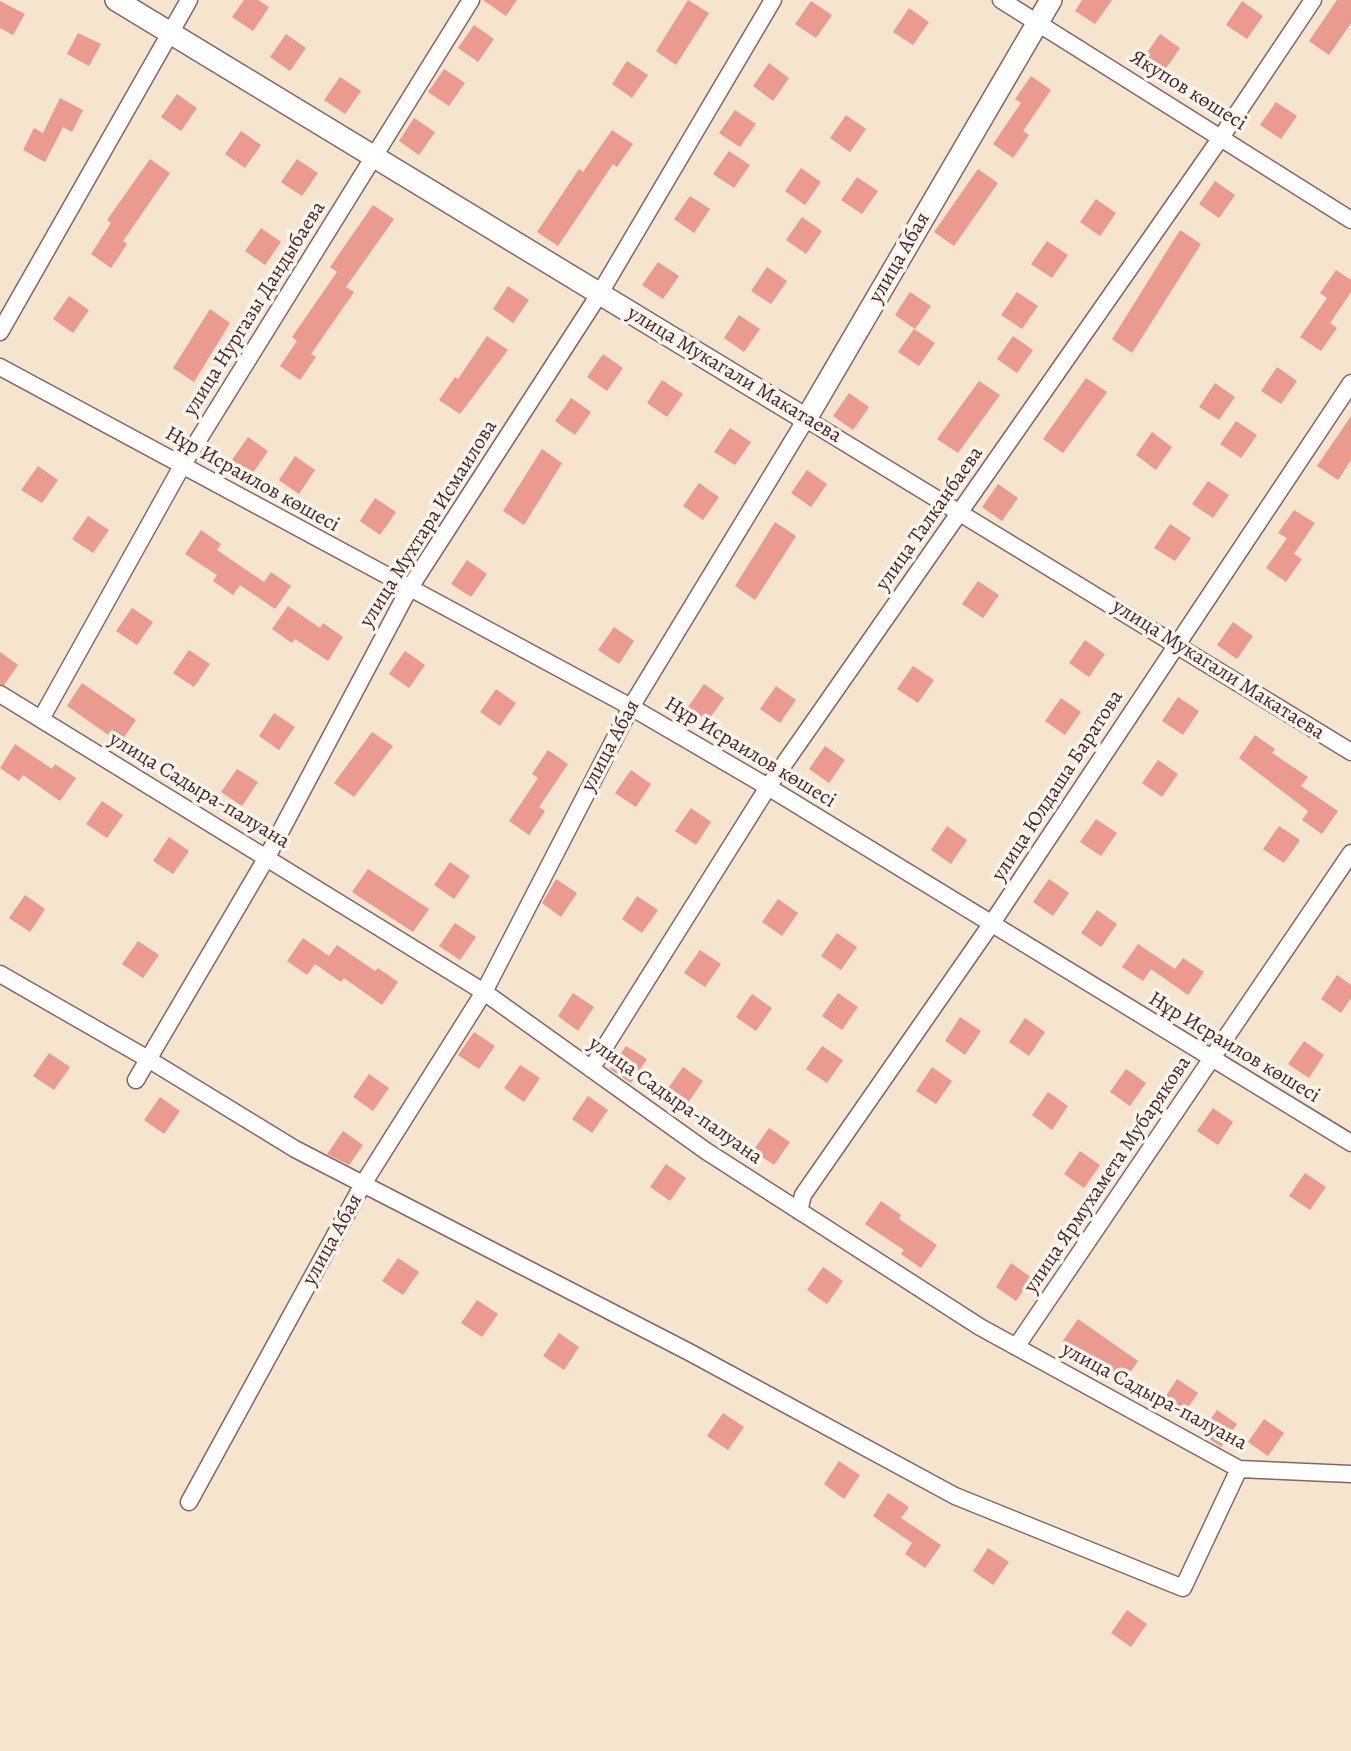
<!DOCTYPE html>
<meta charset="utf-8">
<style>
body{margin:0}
canvas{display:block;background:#f6e5ce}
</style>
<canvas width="1351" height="1751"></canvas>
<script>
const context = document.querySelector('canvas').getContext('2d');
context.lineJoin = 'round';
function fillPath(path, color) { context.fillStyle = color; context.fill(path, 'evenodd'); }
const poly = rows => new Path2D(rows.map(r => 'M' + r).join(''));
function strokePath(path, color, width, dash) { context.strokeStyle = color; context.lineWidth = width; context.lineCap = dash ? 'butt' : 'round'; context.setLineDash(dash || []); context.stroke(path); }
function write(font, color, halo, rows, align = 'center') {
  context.font = font + ' Alegreya,serif'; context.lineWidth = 7; context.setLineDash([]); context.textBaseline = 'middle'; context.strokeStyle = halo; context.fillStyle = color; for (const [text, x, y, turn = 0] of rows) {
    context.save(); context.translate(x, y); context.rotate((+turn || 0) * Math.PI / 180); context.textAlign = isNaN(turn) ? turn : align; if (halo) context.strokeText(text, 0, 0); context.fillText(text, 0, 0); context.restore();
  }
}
fillPath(poly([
 [244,0,258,0,269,7,253,31,232,17],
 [483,0,517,0,506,16],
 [688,0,709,13,676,65,656,51],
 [1082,0,1112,0,1095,24,1075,11],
 [1337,0,1351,0,1351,23,1329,55,1309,41],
 [0,1,25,14,13,35,0,28],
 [811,1,832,15,816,38,795,24],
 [1242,1,1263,16,1247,39,1226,25],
 [909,8,929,22,913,45,893,32],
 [474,25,494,39,478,62,458,48],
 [78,33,101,44,89,66,67,54],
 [286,34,306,48,290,71,270,57],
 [1160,34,1180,48,1164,71,1144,57],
 [627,61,648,75,632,98,612,84],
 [769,63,789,78,773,101,753,86],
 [444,69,465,83,449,106,428,92],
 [1031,76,1051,90,1023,131,1029,135,1013,158,993,144,1021,103,1015,99],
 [340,77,361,91,345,114,324,100],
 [177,94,197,108,181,131,161,117],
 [60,98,83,110,72,132,63,127,45,162,23,150,34,128,43,133],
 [1276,102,1297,116,1281,139,1260,125],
 [735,110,756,124,740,147,719,133],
 [846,115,866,129,850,152,830,138],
 [414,118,435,132,419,155,399,141],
 [612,130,633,144,617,167,613,164,558,246,537,232,579,169,583,172],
 [241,131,261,145,245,168,225,154],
 [729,151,750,165,734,188,713,174],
 [150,159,170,173,123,241,127,244,111,268,91,254,111,223,107,220],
 [297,159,318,173,302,196,281,182],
 [801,168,821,182,805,205,785,191],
 [978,169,998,183,954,246,934,232],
 [857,177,878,191,862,214,841,200],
 [1215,181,1235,195,1219,218,1199,204],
 [690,196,710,209,694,233,674,219],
 [1096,199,1116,213,1100,236,1080,222],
 [373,205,394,219,346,287,354,292,311,354,316,357,300,380,280,366,297,341,292,337,337,272,330,267],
 [802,217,822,231,806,254,786,240],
 [261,228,281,242,265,265,245,251],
 [1180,230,1201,244,1132,353,1112,339],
 [1047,241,1068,255,1052,278,1031,264],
 [658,262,679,276,663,299,642,285],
 [767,267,787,281,771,304,751,291],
 [1336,270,1351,280,1351,292,1330,323,1337,328,1321,351,1300,337,1327,298,1320,293],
 [508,286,529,300,513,323,493,309],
 [910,292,931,306,915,329,895,315],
 [1017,292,1038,306,1022,329,1001,315],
 [69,296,89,310,73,333,53,319],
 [210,309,230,323,194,382,173,368],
 [739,315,760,329,744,352,724,338],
 [914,329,935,343,919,366,898,352],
 [487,336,508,350,460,414,439,400,455,377,458,379],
 [1013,336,1033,350,1017,373,997,359],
 [603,354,623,368,607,391,587,377],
 [1277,367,1297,381,1281,404,1261,391],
 [1086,378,1107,392,1063,453,1043,439],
 [662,380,683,394,667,417,647,403],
 [979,381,1000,395,958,453,937,439],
 [1215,383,1235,397,1219,420,1199,407],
 [849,393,869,407,853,430,833,416],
 [571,398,591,412,575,435,555,421],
 [1351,416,1351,460,1338,480,1317,466],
 [1236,421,1257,435,1241,458,1220,444],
 [730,428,751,442,735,465,714,452],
 [1152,432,1172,447,1156,470,1136,455],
 [248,437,268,451,252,474,232,460],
 [542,449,562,463,524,525,503,511],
 [295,456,315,470,299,494,279,480],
 [38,466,58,480,42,503,21,490],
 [807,470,827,484,811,507,791,493],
 [1208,481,1229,495,1213,518,1192,504],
 [699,483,719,497,703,520,683,506],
 [998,484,1018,498,1002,521,982,507],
 [375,498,396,512,380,535,360,521],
 [1294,510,1315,523,1294,554,1302,559,1286,582,1266,568,1287,538,1278,533],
 [88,516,109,530,93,553,72,539],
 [775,522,796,536,755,600,735,586],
 [1170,524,1191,538,1175,561,1154,548],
 [201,530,221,544,217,550,264,582,271,572,291,586,275,609,240,585,233,595,213,581,217,575,185,554],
 [467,560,487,574,471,597,451,584],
 [978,581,999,595,983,618,962,604],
 [288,606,320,628,323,623,343,637,328,661,295,639,292,643,272,629],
 [132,608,153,622,137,645,116,631],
 [1233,622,1253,636,1237,659,1217,645],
 [614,627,634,641,619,664,598,650],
 [1085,640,1105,654,1089,677,1069,663],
 [189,650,210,664,194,687,173,673],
 [405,651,425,665,409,688,389,674],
 [0,652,18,665,4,685,0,684],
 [913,666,934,680,918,703,897,689],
 [82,683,136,720,120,743,67,706],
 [704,684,724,698,708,721,688,707],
 [776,686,796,700,780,723,760,709],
 [496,689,516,703,500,726,480,712],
 [1178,697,1199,711,1183,735,1162,721],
 [1061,698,1081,712,1065,735,1045,721],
 [274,713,295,727,279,750,259,736],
 [372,732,393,746,354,797,334,783],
 [1255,735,1275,749,1272,753,1308,777,1301,786,1338,811,1322,834,1302,820,1308,811,1239,758],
 [15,744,52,769,55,764,76,778,60,801,23,775,19,781,0,768],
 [825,746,845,760,829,783,809,769],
 [548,750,568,764,539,807,545,811,529,835,509,821,538,778,532,774],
 [1158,760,1178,774,1162,797,1142,783],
 [237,769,258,782,242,806,221,792],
 [631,770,651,784,636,807,615,793],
 [102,801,123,815,107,838,86,824],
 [691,808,711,822,696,845,675,831],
 [1096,819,1117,833,1101,856,1080,842],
 [947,826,967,840,951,864,931,850],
 [1279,826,1300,840,1284,863,1263,849],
 [169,837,189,851,173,874,153,861],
 [450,862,470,876,454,899,434,885],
 [368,869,429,909,413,932,352,892],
 [556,879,577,893,561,917,542,903],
 [1049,879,1069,893,1053,916,1033,902],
 [25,895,45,909,30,932,9,918],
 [637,896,658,910,642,933,622,919],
 [778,899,798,913,782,936,762,922],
 [1097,910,1117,924,1101,947,1081,933],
 [455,923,476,937,460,960,439,946],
 [837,933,857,947,841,970,821,956],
 [303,938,329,956,337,945,375,971,378,968,398,982,382,1005,344,978,341,982,315,964,307,975,287,961],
 [138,941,159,955,143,978,122,964],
 [1138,944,1175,969,1183,958,1204,972,1188,995,1151,969,1143,981,1122,967],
 [700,950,721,964,705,987,684,973],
 [1337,975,1351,985,1351,998,1341,1013,1321,999],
 [573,993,594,1007,578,1031,558,1016],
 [838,993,858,1007,842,1030,822,1016],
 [752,994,772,1008,756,1031,736,1017],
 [960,1017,981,1031,965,1055,945,1041],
 [1025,1018,1045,1032,1029,1056,1009,1042],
 [474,1032,495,1046,479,1069,458,1055],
 [1304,1041,1324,1055,1309,1078,1288,1064],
 [626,1046,647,1059,631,1083,610,1069],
 [822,1046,843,1060,827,1083,806,1069],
 [49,1053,70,1067,54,1090,33,1076],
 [520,1065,540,1078,524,1102,504,1088],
 [683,1067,703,1081,687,1104,667,1090],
 [932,1067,952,1081,936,1104,916,1091],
 [1126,1069,1146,1083,1130,1106,1110,1092],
 [369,1074,389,1088,373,1111,353,1097],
 [1048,1092,1068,1106,1052,1130,1032,1115],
 [588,1096,608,1110,592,1133,572,1119],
 [160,1097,180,1111,164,1134,144,1120],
 [1213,1108,1233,1122,1218,1145,1197,1131],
 [769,1128,790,1142,774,1165,753,1151],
 [343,1131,363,1145,349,1165,327,1154],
 [1080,1151,1100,1165,1084,1188,1064,1174],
 [666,1164,686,1178,670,1201,650,1187],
 [1305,1173,1326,1187,1310,1210,1289,1196],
 [881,1201,901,1215,899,1219,937,1245,921,1268,901,1254,904,1250,865,1224],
 [398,1258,419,1272,403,1295,382,1281],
 [1011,1263,1032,1278,1016,1301,996,1287],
 [823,1267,843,1281,827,1304,807,1290],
 [477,1300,498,1314,482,1337,461,1323],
 [1078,1319,1138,1361,1122,1384,1062,1342],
 [559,1333,579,1347,564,1370,543,1356],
 [1177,1379,1198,1393,1182,1416,1162,1402],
 [1217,1410,1237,1424,1221,1447,1201,1433],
 [723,1413,744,1427,728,1450,707,1436],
 [1264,1419,1284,1433,1268,1456,1248,1442],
 [839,1461,860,1475,844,1499,824,1484],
 [888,1493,909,1507,901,1518,941,1545,925,1568,905,1554,912,1543,873,1516],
 [988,1548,1009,1562,993,1585,973,1571],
 [1127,1610,1147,1624,1131,1647,1111,1633]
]), '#eb9a90');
const minor = poly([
 [1001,0,1351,220],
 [0,332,189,0],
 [0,367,631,707,768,787,1351,1143],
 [0,694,484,992,706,1151,980,1327,1239,1469,1351,1474],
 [41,719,182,466,471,0],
 [0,974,148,1059,295,1149,689,1352,955,1496,1183,1588,1239,1469],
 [591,1069,768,787,1222,136,1313,0],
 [136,1080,267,857,409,589,600,293,773,0],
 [799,1211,803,1195,992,923,1351,383],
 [1016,1347,1351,853],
 [189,1502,363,1184,484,992,631,707,806,419,1351,752]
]);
const tertiary = poly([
 [116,0,806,419,1051,0]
]);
strokePath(minor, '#866464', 19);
strokePath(tertiary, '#866464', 24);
strokePath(minor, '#fff', 16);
strokePath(tertiary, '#fff', 21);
write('21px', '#4a1f2b', '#fbf7ec', [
 ["Якупов көшесі",1188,91,32],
 ["улица Абая",900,258,-60],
 ["улица Нургазы Дандыбаева",255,309,-58],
 ["улица Мукагали Макатаева",734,375,31],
 ["Нұр Исраилов көшесі",252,480,29],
 ["улица Талканбаева",930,519,-55],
 ["улица Мухтара Исмаилова",429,524,-58],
 ["улица Мукагали Макатаева",1218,670,32],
 ["улица Абая",611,746,-62],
 ["Нұр Исраилов көшесі",750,753,31],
 ["улица Юлдаша Баратова",1058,786,-57],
 ["улица Садыра-палуана",199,791,31],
 ["Нұр Исраилов көшесі",1234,1048,31],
 ["улица Садыра-палуана",675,1101,35],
 ["улица Ярмухамета Мубарякова",1108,1175,-56],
 ["улица Абая",333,1240,-61],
 ["улица Садыра-палуана",1154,1397,28]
]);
</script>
